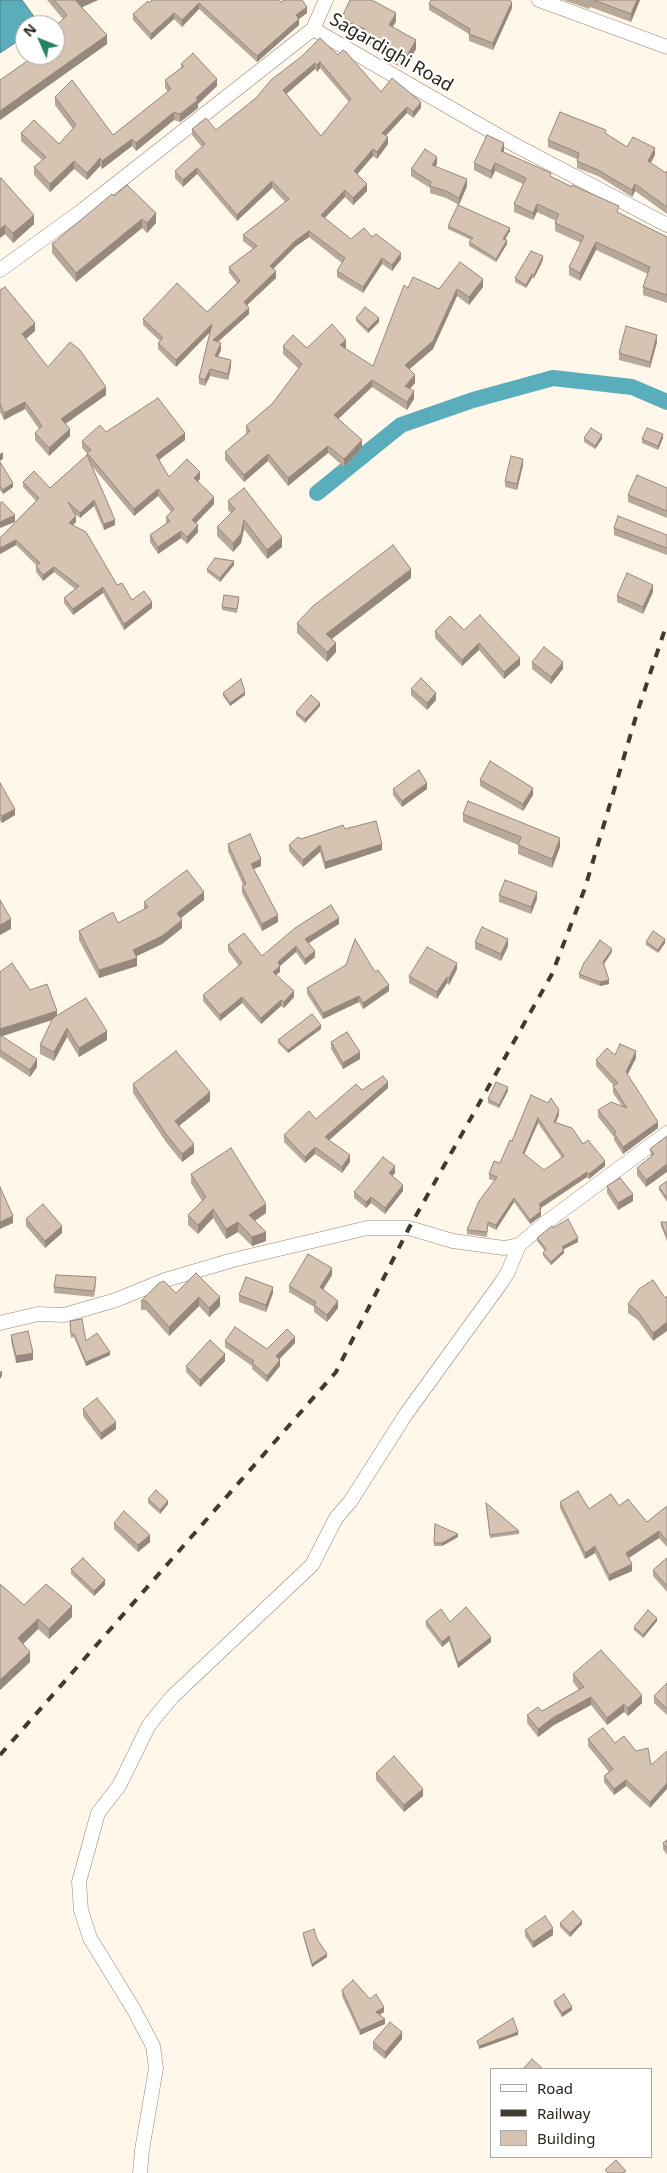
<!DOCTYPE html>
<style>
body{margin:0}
#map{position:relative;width:667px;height:2173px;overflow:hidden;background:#fef7ea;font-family:"Noto Sans",sans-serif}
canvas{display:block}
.legend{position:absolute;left:490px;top:2068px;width:162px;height:90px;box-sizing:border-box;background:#fff;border:1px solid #a9a8a4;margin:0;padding:6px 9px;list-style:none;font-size:15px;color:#29251c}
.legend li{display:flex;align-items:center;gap:10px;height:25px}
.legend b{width:25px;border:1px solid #a9a8a4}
.north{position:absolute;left:15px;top:15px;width:50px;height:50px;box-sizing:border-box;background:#fff;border:1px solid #a9a8a4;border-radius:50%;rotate:314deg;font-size:14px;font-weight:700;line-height:20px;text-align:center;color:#29251c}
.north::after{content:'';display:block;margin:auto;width:18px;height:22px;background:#21845e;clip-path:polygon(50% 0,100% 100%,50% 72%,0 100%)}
</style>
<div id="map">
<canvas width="667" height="2173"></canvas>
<ul class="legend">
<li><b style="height:6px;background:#fff"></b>Road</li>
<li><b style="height:6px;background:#3f3b31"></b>Railway</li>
<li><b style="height:14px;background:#d6c3b2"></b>Building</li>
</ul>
<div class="north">N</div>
</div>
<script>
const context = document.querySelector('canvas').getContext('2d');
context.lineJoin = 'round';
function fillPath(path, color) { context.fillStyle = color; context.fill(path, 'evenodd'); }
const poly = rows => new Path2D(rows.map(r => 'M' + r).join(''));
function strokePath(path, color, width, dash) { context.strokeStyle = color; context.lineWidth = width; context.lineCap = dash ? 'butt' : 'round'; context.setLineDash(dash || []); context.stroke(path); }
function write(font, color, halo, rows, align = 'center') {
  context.font = font + ' "Noto Sans",sans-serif'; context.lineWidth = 4.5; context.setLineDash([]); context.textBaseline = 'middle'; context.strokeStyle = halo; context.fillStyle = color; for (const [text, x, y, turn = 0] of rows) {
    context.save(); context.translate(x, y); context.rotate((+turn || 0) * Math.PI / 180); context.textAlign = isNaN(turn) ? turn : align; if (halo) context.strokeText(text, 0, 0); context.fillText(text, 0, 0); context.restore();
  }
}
const water = poly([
 [0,0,22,0,40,25,25,25,25,36,0,53,0,0]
]);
fillPath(water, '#5aadbb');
strokePath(water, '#4b848b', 1);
strokePath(poly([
 [317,493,401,425,473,400,553,378,632,387,667,402]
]), '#5aadbb', 16);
const minor = poly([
 [539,0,667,47],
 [313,29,513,144,667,225],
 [0,270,84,209,313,29,326,0],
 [0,1323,38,1314,64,1315,116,1300,165,1280,233,1260,367,1228,409,1228,453,1241,504,1248,519,1245,548,1221,667,1133],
 [140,2173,142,2150,156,2068,153,2046,134,2010,90,1938,81,1910,79,1882,98,1813,119,1786,149,1725,172,1697,312,1565,336,1518,350,1502,406,1414,501,1283,508,1272,519,1245]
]);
strokePath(minor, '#918772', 15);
strokePath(minor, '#fff', 14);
strokePath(poly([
 [0,1755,336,1372,409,1228,552,974,585,888,637,713,667,623]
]), '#3f3b31', 4, [9, 9]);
fillPath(poly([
 [47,0,98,0,82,7,107,44,0,120,0,80,55,55,60,22,63,19],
 [563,0,640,0,631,22,590,7,589,9],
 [281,2,307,13,299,19,299,25,257,62,199,9,182,27,174,19,151,40,133,20,133,14,149,3],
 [429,4,512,8,493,50,469,41,469,34,429,10],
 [341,19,396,21,393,27,416,49,404,69,387,60,387,55,362,40,362,36,341,27],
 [338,55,381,92,421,108,413,118,407,113,386,136,388,144,377,159,373,156,357,174,367,191,353,205,345,197,324,218,351,239,372,237,401,259,392,271,382,264,363,293,337,277,337,271,342,263,309,237,295,247,273,269,276,278,247,305,249,314,218,342,221,350,218,357,231,366,228,380,210,376,205,386,199,384,199,378,210,332,176,367,158,349,158,343,160,341,143,325,143,319,207,312,237,283,229,273,229,267,253,249,243,241,243,235,285,202,272,188,237,221,197,174,183,187,175,178,175,171,202,147,192,135,192,129,216,130,256,98,302,56],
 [320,68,349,102,321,136,286,94,315,69,317,72],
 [181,64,217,86,198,104,198,108,180,122,174,120,136,151,132,146,102,169,100,166,87,180,74,169,50,192,34,175,34,167,42,160,21,141,21,133,59,144,73,129,55,105,55,97,113,135,168,92,165,88,165,80,181,68],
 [606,134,627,147,655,155,650,163,666,173,667,171,667,214,635,191,632,197,598,176,577,168,577,159,548,147,548,140],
 [504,151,504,152,619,213,667,237,667,303,643,295,643,287,648,274,596,250,580,281,569,275,569,267,581,243,555,231,555,223,556,221,537,212,533,220,514,212,514,204,523,184,495,171,491,179,474,170,474,163],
 [437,164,435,166,467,186,459,205,446,198,430,193,430,188,411,176,411,169],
 [0,179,34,224,13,243,5,234,0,238],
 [114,196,156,223,147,233,142,228,76,282,52,253,52,244],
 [448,226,510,231,505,240,507,244,496,262,469,246,469,242,471,240,448,229],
 [543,260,534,278,532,278,526,288,515,282,515,278],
 [483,287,469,305,457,296,433,349,409,369,415,383,410,389,414,399,407,410,372,387,338,419,362,448,344,467,328,453,288,486,268,461,244,482,225,460,225,452,246,434,246,426,272,404,299,369,283,354,283,346,307,348,346,347,345,349,373,366,408,288,439,289],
 [0,290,35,331,26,339,48,367,106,395,65,424,70,436,49,456,35,440,35,433,39,429,25,409,4,420,0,412],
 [356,318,379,322,368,333,356,321],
 [657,342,650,368,619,360,619,353],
 [106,432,185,440,159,460,169,477,200,479,198,481,214,504,196,523,198,532,187,544,181,538,158,554,150,542,150,535,166,524,166,517,171,512,158,496,134,516,92,466,115,525,104,530,94,506,80,518,75,514,76,522,73,525,117,585,132,600,152,608,124,630,103,593,73,615,64,603,64,598,75,589,54,572,43,581,36,572,36,566,37,566,16,545,0,554,0,538,36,501,23,487,23,482,50,488,87,455,87,453,82,448,82,441],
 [584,438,602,439,595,449,584,442],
 [663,438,658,450,642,443,642,439],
 [0,462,13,487,3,494,0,490],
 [523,465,517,490,505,487,505,481],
 [667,488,667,518,628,502,628,495],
 [228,501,282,547,267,559,244,529,241,543,233,552,217,536,217,527,231,513,228,510],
 [614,528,667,535,667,555,614,535],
 [234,565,220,582,207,572,207,569],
 [411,578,332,639,336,652,327,662,297,633,297,623],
 [653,592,643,614,617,602,617,596],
 [239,600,237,613,222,610,222,607],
 [464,630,520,665,504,679,479,650,462,666,435,638,435,631],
 [532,662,563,669,551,684,532,669],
 [411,689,436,700,427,710,411,695],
 [223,693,245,695,230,706,223,696],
 [320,706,305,723,296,715,296,712],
 [480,780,533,795,523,811,480,786],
 [0,783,15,815,2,823,0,821],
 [393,789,427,789,402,807,393,795],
 [463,814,560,847,552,868,518,854,518,845,463,822],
 [345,829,382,850,325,869,320,852,303,867,289,851,289,845,301,839],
 [228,844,261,866,254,869,278,922,262,931,242,893,242,886,243,885,228,851],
 [499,895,537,899,531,914,499,902],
 [204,900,181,918,182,928,162,944,136,956,137,966,99,978,79,940,79,931,118,923,144,909,144,902],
 [339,924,309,943,315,957,305,965,296,952,280,965,280,972,276,975,294,997,284,1008,281,1006,261,1024,242,1003,220,1021,203,1001,203,995,239,966,228,951,228,945,262,956],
 [475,942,508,946,501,961,475,949],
 [646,942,665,943,658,953,646,945],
 [612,952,604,964,609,984,600,986,579,978,579,974],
 [457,969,449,985,447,983,437,999,409,983,409,976],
 [0,972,30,990,57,1016,107,1040,79,1057,67,1037,54,1061,40,1054,40,1045,53,1020,1,1036,37,1067,30,1077,0,1057],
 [375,972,389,991,363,1009,359,1002,323,1019,307,994,307,988],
 [321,1029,288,1053,278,1043,278,1040],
 [331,1042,360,1059,343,1069,331,1049],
 [615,1055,636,1058,627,1075,658,1128,623,1154,614,1140,614,1137,598,1117,598,1110,622,1106,613,1093,613,1086,614,1086,596,1066,596,1060],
 [133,1084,210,1101,179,1126,194,1153,182,1162,166,1142,133,1093],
 [388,1088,329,1140,350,1162,342,1173,315,1154,305,1163,284,1142,284,1135,316,1119,362,1090],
 [508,1091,499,1108,488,1103,488,1099],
 [531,1095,559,1115,555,1122,583,1144,605,1166,589,1179,587,1177,541,1208,541,1216,530,1224,514,1202,496,1230,488,1226,487,1237,467,1234,467,1230,495,1181,489,1179,489,1174,500,1163,512,1141],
 [538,1123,562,1158,544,1170,524,1154],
 [667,1136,646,1187,637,1175,637,1168,651,1157,650,1149],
 [395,1173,392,1176,403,1191,385,1214,371,1203,366,1208,354,1198,354,1192],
 [191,1174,266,1213,255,1221,266,1241,252,1246,238,1232,226,1239,213,1218,198,1234,188,1225,188,1215,202,1201,191,1183],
 [667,1181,667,1202,659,1190,659,1187],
 [607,1186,633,1201,618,1210,607,1193],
 [26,1219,62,1233,45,1248,26,1226],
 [661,1222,667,1222,667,1241,661,1226],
 [553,1228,578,1242,564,1249,564,1253,551,1265,543,1256,543,1253,545,1251,537,1241,537,1238],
 [196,1273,220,1306,209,1317,199,1306,169,1336,146,1310,141,1310,141,1301,176,1293],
 [332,1275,323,1290,338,1308,327,1322,314,1312,314,1307,289,1292,289,1286],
 [653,1280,653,1341,638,1320,628,1313,628,1304],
 [96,1283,94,1297,54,1293,54,1287],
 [273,1293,266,1312,239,1302,239,1295],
 [70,1324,86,1341,110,1355,86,1366,74,1337,71,1338],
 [11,1335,33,1360,16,1363,11,1341],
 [225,1341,267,1349,295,1343,280,1359,280,1366,267,1382,252,1369,252,1366,225,1347],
 [225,1361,200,1387,186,1372,186,1366],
 [83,1409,116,1429,101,1440,83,1416],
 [148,1499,168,1504,160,1514,148,1503],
 [560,1502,589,1509,619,1506,647,1522,667,1506,667,1547,659,1538,628,1558,632,1571,609,1581,595,1553,585,1559,560,1508],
 [486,1503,519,1531,519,1534,490,1538],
 [114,1523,150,1542,138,1552,114,1529],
 [435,1524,458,1537,442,1546,434,1546],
 [667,1558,667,1592,653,1576,653,1570],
 [71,1569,105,1585,94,1596,71,1574],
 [0,1584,24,1605,72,1617,49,1639,38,1629,23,1644,30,1662,0,1690],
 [426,1621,450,1622,491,1642,458,1668,449,1641,442,1647,426,1626],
 [657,1621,643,1638,634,1630,634,1627],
 [573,1674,642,1703,628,1716,624,1712,607,1725,591,1705,554,1725,538,1737,527,1723,527,1715,542,1711,579,1690,573,1682],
 [667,1683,667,1715,654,1703,654,1696],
 [588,1739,615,1743,636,1751,651,1765,650,1808,626,1786,614,1795,604,1782,604,1776,609,1772,588,1746],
 [376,1773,423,1796,404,1812,376,1780],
 [667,1840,667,1855,663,1849,663,1843],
 [560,1923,582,1924,570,1937,560,1927],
 [525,1930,553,1935,533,1948,525,1936],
 [303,1933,327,1957,312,1967,303,1936],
 [342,1990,370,1999,384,2012,379,2015,385,2024,360,2035,342,1996],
 [554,2001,572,2010,562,2017,554,2004],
 [402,2039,385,2059,373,2049,373,2042]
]), '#b8a899');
fillPath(poly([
 [78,0,98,0,76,10,76,1],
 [637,0,640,0,631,22,631,14],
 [512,2,512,8,493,50,493,43],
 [199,3,199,9,182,27,182,20],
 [307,7,307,13,299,19,299,25,257,62,257,56,296,15],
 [174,13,174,19,151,40,151,34],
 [396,13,396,21,389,33,389,25],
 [107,35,107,44,0,120,0,111],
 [416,40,416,49,404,69,404,61],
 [320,62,320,68,317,72,317,65],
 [315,63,315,69,283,97,283,90],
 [217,79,217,86,198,104,198,108,180,122,180,114,196,98],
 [421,102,421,108,413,118,413,112],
 [407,107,407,113,382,139,382,133],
 [174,112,174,120,136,151,136,143],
 [388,137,388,144,377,159,377,152],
 [132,139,132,146,102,169,102,161],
 [504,143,504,151,501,159,501,151],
 [655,148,655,155,648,168,648,161],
 [373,149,373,156,354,178,354,171],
 [437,157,437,164,432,171,432,165],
 [100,158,100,166,87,180,87,173],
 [74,161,74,169,50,192,50,184],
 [495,163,495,171,491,179,491,171],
 [197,168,197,174,183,187,183,180],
 [467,179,467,186,459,205,459,198],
 [272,181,272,188,237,221,237,215],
 [367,184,367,191,353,205,353,198],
 [635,184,635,191,632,197,632,190],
 [345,190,345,197,321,222,321,215],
 [537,204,537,212,533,220,533,213],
 [156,213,156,223,147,233,147,223],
 [34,215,34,224,13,243,13,233],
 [142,219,142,228,76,282,76,273],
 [5,225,5,234,0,238,0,229],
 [510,228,510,231,503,242,503,239],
 [309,231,309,237,295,247,270,272,270,266,295,241],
 [507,240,507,244,496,262,496,259],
 [596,242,596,250,580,281,580,273],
 [401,253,401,259,392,271,392,265],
 [543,256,543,260,534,278,534,275],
 [382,258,382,264,363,293,363,287],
 [276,271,276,278,244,308,244,302],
 [532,274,532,278,526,288,526,285],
 [483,279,483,287,469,305,469,297],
 [457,289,457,296,433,349,405,373,405,365],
 [249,308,249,314,213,346,213,340],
 [379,318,379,322,368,333,368,329],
 [35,323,35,331,22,342,22,334],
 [212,324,212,330,176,367,176,360],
 [657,335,657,342,650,368,650,362],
 [346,340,346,347,340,353,340,345],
 [221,343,221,350,215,363,215,356],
 [231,360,231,366,228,380,228,374],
 [210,369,210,376,205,386,205,380],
 [415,375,415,383,405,394,405,386],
 [372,380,372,387,334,423,334,415],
 [106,387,106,395,61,427,61,419],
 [414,391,414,399,407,410,407,402],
 [25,402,25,409,4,420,4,413],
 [70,429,70,436,49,456,49,448],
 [185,433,185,440,156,462,156,455],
 [663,434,663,438,658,450,658,446],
 [602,435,602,439,595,449,595,446],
 [362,440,362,448,344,467,344,459],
 [328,446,328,453,288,486,288,478],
 [3,452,3,459,0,461,0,454],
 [268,454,268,461,244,482,244,475],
 [523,459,523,465,517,490,517,484],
 [200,472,200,479,194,485,194,478],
 [13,483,13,487,3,494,3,490],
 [158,489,158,496,134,516,134,509],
 [214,497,214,504,192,527,192,520],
 [94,500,94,506,80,518,80,513],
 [15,515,15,522,0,528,0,522],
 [76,516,76,522,69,528,69,523],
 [115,520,115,525,104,530,104,524],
 [244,520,244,529,241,543,233,552,233,543],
 [198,525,198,532,187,544,187,537],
 [181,531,181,538,158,554,158,547],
 [282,537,282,547,267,559,267,550],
 [16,540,16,545,0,554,0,548],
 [234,561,234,565,220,582,220,578],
 [54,567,54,572,43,581,43,575],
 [411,569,411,578,326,643,326,634],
 [653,585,653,592,643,614,643,607],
 [103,587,103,593,73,615,73,609],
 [152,602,152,608,124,630,124,624],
 [336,643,336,652,327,662,327,652],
 [479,643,479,650,462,666,462,660],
 [520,658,520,665,504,679,504,672],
 [563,662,563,669,551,684,551,677],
 [245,692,245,695,230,706,230,703],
 [436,693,436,700,427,710,427,703],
 [320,703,320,706,305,723,305,719],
 [427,783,427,789,402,807,402,801],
 [533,788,533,795,523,811,523,804],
 [15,809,15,815,2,823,2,816],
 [560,838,560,847,552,868,552,859],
 [382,844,382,850,325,869,325,862],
 [320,845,320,852,303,867,303,860],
 [261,859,261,866,251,870,251,864],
 [204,892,204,900,177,921,177,913],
 [537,892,537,899,531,914,531,907],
 [278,915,278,922,262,931,262,924],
 [339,918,339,924,305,945,305,939],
 [11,919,11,929,0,935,0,925],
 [182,920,182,928,162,944,133,958,133,950],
 [508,939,508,946,501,961,501,954],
 [665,939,665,943,658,953,658,950],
 [296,946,296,952,278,968,278,962],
 [612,949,612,952,603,965,603,962],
 [315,951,315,957,305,965,305,959],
 [137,958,137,966,99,978,99,970],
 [457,963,457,969,449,985,449,978],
 [280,966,280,972,273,977,273,972],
 [447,977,447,983,437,999,437,992],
 [609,980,609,984,600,986,600,982],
 [389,985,389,991,363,1009,363,1003],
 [294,991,294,997,284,1008,284,1002],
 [359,996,359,1002,323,1019,323,1013],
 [242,997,242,1003,220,1021,220,1015],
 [281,1000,281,1006,261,1024,261,1018],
 [57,1011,57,1018,0,1037,0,1029],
 [321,1025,321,1029,288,1053,288,1050],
 [67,1028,67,1037,54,1061,54,1052],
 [107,1031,107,1040,79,1057,79,1048],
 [636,1051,636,1058,626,1078,626,1072],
 [360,1052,360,1059,343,1069,343,1063],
 [37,1059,37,1067,30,1077,30,1070],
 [388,1082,388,1088,325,1144,325,1137],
 [508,1087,508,1091,499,1108,499,1105],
 [210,1092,210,1101,175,1129,175,1121],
 [559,1110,559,1115,554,1126,554,1122],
 [538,1118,538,1123,523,1157,523,1153],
 [658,1122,658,1128,623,1154,623,1147],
 [194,1144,194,1153,182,1162,182,1154],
 [315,1147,315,1154,305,1163,305,1157],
 [350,1155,350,1162,342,1173,342,1167],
 [605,1161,605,1166,589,1179,589,1174],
 [667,1164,667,1172,646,1187,646,1180],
 [395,1166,395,1173,389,1180,389,1173],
 [587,1172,587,1177,539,1209,539,1204],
 [403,1185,403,1191,385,1214,385,1208],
 [633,1194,633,1201,618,1210,618,1203],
 [371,1197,371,1203,366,1208,366,1202],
 [514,1198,514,1202,496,1230,496,1225],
 [266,1204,266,1213,249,1224,249,1215],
 [541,1208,541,1216,530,1224,530,1220],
 [213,1209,213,1218,198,1234,198,1225],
 [13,1216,13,1223,0,1229,0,1222],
 [238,1222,238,1232,226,1239,226,1229],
 [62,1226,62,1233,45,1248,45,1241],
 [266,1232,266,1241,252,1246,252,1237],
 [578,1238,578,1242,562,1250,562,1247],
 [564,1250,564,1253,551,1265,551,1262],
 [332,1268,332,1275,320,1294,320,1287],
 [273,1287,273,1293,266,1312,266,1305],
 [199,1297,199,1306,169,1336,169,1327],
 [220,1297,220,1306,209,1317,209,1308],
 [338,1301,338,1308,327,1322,327,1315],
 [667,1322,667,1331,653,1341,653,1333],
 [295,1337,295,1343,276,1362,276,1356],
 [110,1352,110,1355,86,1366,86,1362],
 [33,1353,33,1360,16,1363,16,1356],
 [225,1354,225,1361,200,1387,200,1380],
 [280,1360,280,1366,267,1382,267,1376],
 [2,1370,2,1376,0,1379,0,1372],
 [116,1422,116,1429,101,1440,101,1433],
 [168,1501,168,1504,160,1514,160,1510],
 [659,1531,659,1538,626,1560,626,1553],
 [458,1534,458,1537,442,1546,442,1543],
 [150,1535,150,1542,138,1552,138,1545],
 [595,1546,595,1553,585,1559,585,1553],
 [632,1564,632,1571,609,1581,609,1575],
 [105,1580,105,1585,94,1596,94,1591],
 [72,1606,72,1617,49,1639,49,1629],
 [657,1618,657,1621,643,1638,643,1635],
 [38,1619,38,1629,18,1649,18,1638],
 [449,1636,449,1641,442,1647,442,1642],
 [491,1637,491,1642,458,1668,458,1663],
 [30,1652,30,1662,0,1690,0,1680],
 [642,1695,642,1703,628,1716,628,1708],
 [591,1697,591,1705,554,1725,538,1737,538,1729,554,1717],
 [624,1704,624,1712,607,1725,607,1718],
 [626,1780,626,1786,614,1795,614,1789],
 [667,1783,667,1789,650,1808,650,1802],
 [423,1789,423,1796,404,1812,404,1805],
 [582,1921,582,1924,570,1937,570,1933],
 [553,1928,553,1935,533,1948,533,1942],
 [327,1954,327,1957,312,1967,312,1964],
 [384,2007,384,2012,376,2017,376,2012],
 [572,2007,572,2010,562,2017,562,2013],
 [385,2019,385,2024,360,2035,360,2030],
 [402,2032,402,2039,385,2059,385,2052],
 [518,2032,518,2035,479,2049,479,2046]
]), '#96887d');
const building = poly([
 [54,0,78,0,76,1,107,35,0,111,0,80,36,55,55,55,55,26,60,22,67,15,54,0],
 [152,0,279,0,281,2,284,0,302,0,307,7,296,15,299,19,257,56,199,3,182,20,174,13,151,34,133,14,148,1,149,3,152,0],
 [350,0,372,0,396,13,389,25,416,40,404,61,387,51,389,48,362,32,365,29,341,19,350,0],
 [431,0,509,0,512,2,493,43,469,34,470,29,429,4,431,0],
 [594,0,637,0,631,14,594,0],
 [320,38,338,55,343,50,346,52,381,92,392,78,421,102,413,112,407,107,382,133,388,137,377,152,373,149,354,171,367,184,353,198,345,190,321,215,351,239,364,228,372,237,376,234,401,253,392,265,382,258,363,287,337,271,345,258,309,231,295,241,270,266,276,271,244,302,249,308,213,340,221,343,215,356,231,360,228,374,210,369,205,380,199,378,212,324,176,360,158,343,163,338,143,319,177,283,207,312,240,281,229,267,257,246,243,235,289,199,272,181,237,215,197,168,183,180,175,171,205,144,192,129,206,118,216,130,256,98,271,80,302,56,320,38],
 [320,62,351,99,321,136,283,90,315,63,317,65,320,62],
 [193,53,217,79,196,98,198,100,180,114,174,112,136,143,132,139,102,161,100,158,87,173,74,161,50,184,34,167,46,157,21,133,34,120,59,144,76,125,55,97,72,80,113,135,171,89,165,80,184,66,181,64,193,53],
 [560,112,606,130,605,133,627,147,633,137,655,148,648,161,666,173,667,171,667,207,635,184,632,190,598,170,577,161,579,153,548,140,560,112],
 [487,135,504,143,501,151,551,173,550,176,572,187,572,185,619,206,617,212,667,237,667,295,643,287,650,267,596,242,580,273,569,267,584,236,555,223,559,214,537,204,533,213,514,204,526,178,495,163,491,171,474,163,487,135],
 [425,149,437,157,432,165,467,179,459,198,446,191,430,186,431,182,411,169,425,149],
 [1,178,34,215,13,233,5,225,0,229,0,179,1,178],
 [127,185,156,213,147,223,142,219,76,273,52,244,112,194,114,196,127,185],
 [458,205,510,228,503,239,507,240,496,259,469,242,473,238,448,226,458,205],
 [531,251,543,256,534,275,532,274,526,285,515,278,531,251],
 [460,262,483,279,469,297,457,289,433,341,405,365,415,375,405,386,414,391,407,402,372,380,334,415,362,440,344,459,328,446,288,478,268,454,244,475,225,452,250,431,246,426,272,404,302,364,283,346,293,335,307,348,332,324,346,340,340,345,373,366,404,285,408,288,413,277,439,289,460,262],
 [5,287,35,323,22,334,48,367,70,342,80,350,106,387,61,419,70,429,49,448,35,433,42,426,25,402,4,413,0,404,0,290,5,287],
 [365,307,379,318,368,329,356,318,365,307],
 [626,326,657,335,650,362,619,353,626,326],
 [158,398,185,433,156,455,169,477,187,459,200,472,194,478,214,497,192,520,198,525,187,537,181,531,158,547,150,535,170,521,166,517,174,509,158,489,134,509,87,453,91,450,82,441,100,425,106,432,158,398],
 [591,428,602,435,595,446,584,438,591,428],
 [647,428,663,434,658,446,642,439,647,428],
 [87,455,115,520,104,524,94,500,80,513,68,502,76,516,69,523,86,532,117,585,122,583,132,600,144,591,152,602,124,624,103,587,73,609,64,598,79,586,54,567,43,575,36,566,40,563,16,540,0,548,0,538,39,498,23,482,34,471,50,488,87,455],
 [511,456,523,459,517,484,505,481,511,456],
 [0,462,13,483,3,490,0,486,0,462],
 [637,475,667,488,667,511,628,495,637,475],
 [244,488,282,537,267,550,244,520,241,534,233,543,217,527,235,509,228,501,244,488],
 [2,502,15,515,0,522,0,503,2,502],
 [618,516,667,535,667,548,614,528,618,516],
 [393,545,411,569,326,634,336,643,327,652,297,623,313,606,393,545],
 [215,558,234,561,220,578,207,569,215,558],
 [627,573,653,585,643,607,617,596,627,573],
 [224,595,239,597,237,609,222,607,224,595],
 [480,615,520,658,504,672,479,643,462,660,435,631,450,616,464,630,480,615],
 [544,647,563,662,551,677,532,662,544,647],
 [421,678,436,693,427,703,411,689,421,678],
 [241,679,245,692,230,703,223,693,241,679],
 [311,695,320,703,305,719,296,712,311,695],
 [490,761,533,788,523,804,480,780,490,761],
 [419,770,427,783,402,801,393,789,419,770],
 [0,783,15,809,2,816,0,814,0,783],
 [468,801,560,838,552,859,518,845,521,837,463,814,468,801],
 [376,821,382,844,325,862,320,845,303,860,289,845,298,837,301,839,343,825,345,829,376,821],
 [250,834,261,859,251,864,278,915,262,924,242,886,246,884,228,844,250,834],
 [187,870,204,892,177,913,182,920,162,936,133,950,137,958,99,970,79,931,113,912,118,923,148,907,144,902,187,870],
 [505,880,537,892,531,907,499,895,505,880],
 [0,900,11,919,0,925,0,900],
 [331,905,339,918,305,939,315,951,305,959,296,946,278,962,280,966,273,972,294,991,284,1002,281,1000,261,1018,242,997,220,1015,203,995,242,963,228,945,244,933,262,956,295,928,331,905],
 [482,927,508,939,501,954,475,942,482,927],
 [653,931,665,939,658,950,646,942,653,931],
 [355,939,375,972,378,970,389,985,363,1003,359,996,323,1013,307,988,346,965,355,939],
 [600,940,612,949,603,962,609,980,600,982,579,974,584,963,600,940],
 [427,947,457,963,449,978,447,977,437,992,409,976,427,947],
 [12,963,30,990,47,984,57,1011,0,1029,0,972,12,963],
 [86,998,107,1031,79,1048,67,1028,54,1052,40,1045,53,1018,86,998],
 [312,1014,321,1025,288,1050,278,1040,312,1014],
 [347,1032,360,1052,343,1063,331,1042,347,1032],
 [0,1035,37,1059,30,1070,0,1050,0,1035],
 [620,1044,636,1051,626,1072,658,1122,623,1147,614,1133,616,1132,598,1110,611,1102,627,1108,613,1086,618,1083,596,1060,607,1048,615,1055,620,1044],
 [176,1051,210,1092,175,1121,194,1144,182,1154,166,1134,133,1084,176,1051],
 [383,1076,388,1082,325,1137,350,1155,342,1167,315,1147,305,1157,284,1135,309,1111,316,1119,356,1084,362,1090,383,1076],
 [496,1082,508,1087,499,1105,488,1099,496,1082],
 [531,1095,548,1103,551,1098,559,1110,554,1122,572,1128,583,1144,588,1140,605,1161,589,1174,587,1172,539,1204,541,1208,539,1209,541,1211,530,1220,514,1198,496,1225,488,1222,487,1232,467,1230,479,1201,497,1177,489,1174,494,1161,500,1163,510,1140,512,1141,531,1095],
 [538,1118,564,1156,544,1170,523,1153,538,1118],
 [667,1136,667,1164,646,1180,637,1168,654,1154,650,1149,667,1136],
 [231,1148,266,1204,249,1215,266,1232,252,1237,238,1222,226,1229,213,1209,198,1225,188,1215,206,1197,191,1174,231,1148],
 [383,1157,395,1166,389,1173,403,1185,385,1208,371,1197,366,1202,354,1192,383,1157],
 [620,1178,633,1194,618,1203,607,1186,620,1178],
 [667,1181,667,1198,659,1187,667,1181],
 [0,1187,13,1216,0,1222,0,1187],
 [43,1204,62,1226,45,1241,26,1219,43,1204],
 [568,1219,578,1238,562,1247,564,1250,551,1262,543,1253,546,1249,537,1238,552,1226,553,1228,568,1219],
 [661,1222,667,1222,667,1237,661,1222],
 [308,1254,332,1268,320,1287,338,1301,327,1315,314,1305,316,1302,289,1286,308,1254],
 [196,1273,220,1297,209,1308,199,1297,169,1327,146,1301,141,1301,159,1283,164,1281,176,1293,196,1273],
 [56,1275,96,1277,94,1291,54,1287,56,1275],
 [246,1277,273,1287,266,1305,239,1295,246,1277],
 [653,1280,665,1298,667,1296,667,1322,653,1333,638,1312,628,1304,639,1289,653,1280],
 [82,1319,86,1341,97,1333,110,1352,86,1362,74,1334,71,1334,70,1321,82,1319],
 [235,1327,267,1349,287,1329,295,1337,276,1356,280,1360,267,1376,252,1363,254,1361,225,1341,235,1327],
 [28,1331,33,1353,16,1356,11,1335,28,1331],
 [210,1340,225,1354,200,1380,186,1366,210,1340],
 [97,1398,116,1422,101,1433,83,1409,97,1398],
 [156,1490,168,1501,160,1510,148,1499,156,1490],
 [578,1491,589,1509,611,1494,619,1506,628,1499,647,1522,667,1506,667,1541,659,1531,626,1553,632,1564,609,1575,595,1546,585,1553,560,1502,578,1491],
 [486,1503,519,1531,490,1535,486,1503],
 [124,1511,150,1535,138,1545,114,1523,124,1511],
 [435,1524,458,1534,442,1543,434,1543,435,1524],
 [83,1558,105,1580,94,1591,71,1569,83,1558],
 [667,1558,667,1586,653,1570,667,1558],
 [0,1584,24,1605,46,1584,72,1606,49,1629,38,1619,18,1638,30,1652,0,1680,0,1584],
 [466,1607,491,1637,458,1663,449,1636,442,1642,426,1621,441,1609,450,1622,466,1607],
 [648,1610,657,1618,643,1635,634,1627,648,1610],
 [601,1650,642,1695,628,1708,624,1704,607,1718,591,1697,554,1717,538,1729,527,1715,538,1707,542,1711,584,1687,573,1674,601,1650],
 [667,1683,667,1709,654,1696,667,1683],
 [603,1728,615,1743,624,1736,636,1751,648,1748,651,1765,667,1751,667,1783,650,1802,626,1780,614,1789,604,1776,613,1769,588,1739,603,1728],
 [394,1756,423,1789,404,1805,376,1773,394,1756],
 [667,1840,667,1849,663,1843,667,1840],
 [573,1911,582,1921,570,1933,560,1923,573,1911],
 [545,1916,553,1928,533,1942,525,1930,545,1916],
 [314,1929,317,1939,327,1954,312,1964,303,1933,314,1929],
 [353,1980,370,1999,376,1994,384,2007,376,2012,385,2019,360,2030,342,1990,353,1980],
 [564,1994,572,2007,562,2013,554,2001,564,1994],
 [513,2018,518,2032,479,2046,477,2041,513,2018],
 [390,2022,402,2032,385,2052,373,2042,390,2022],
 [532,2059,543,2069,523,2069,532,2059],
 [616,2160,626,2171,623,2173,608,2173,605,2170,616,2160]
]);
fillPath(building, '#d6c3b2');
strokePath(building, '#96887d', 1);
write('18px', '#29251c', '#fff', [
 ["Sagardighi Road",391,53,30]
]);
</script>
